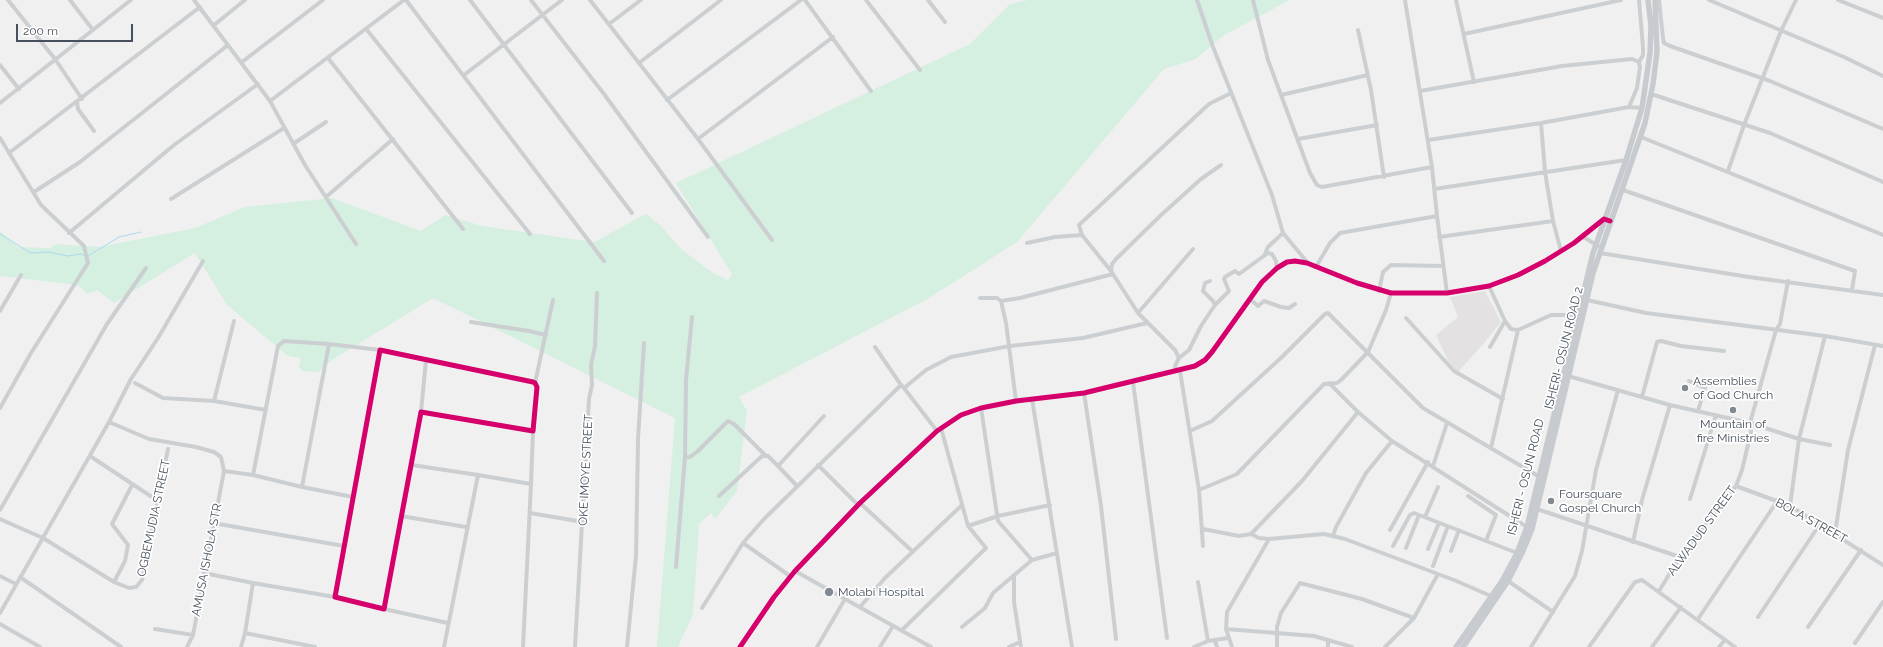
<!DOCTYPE html>
<style>
body{margin:0}
#map{position:relative;width:1883px;height:647px;overflow:hidden;background:#f1f0f0;font-family:Raleway,sans-serif}
canvas{display:block}
.scale{position:absolute;left:16px;top:24px;width:117px;height:18px;box-sizing:border-box;border:2px solid #47515d;border-top:0;padding-left:5px;font-size:12px;line-height:14px;white-space:nowrap;color:#47515d;-webkit-text-stroke:3px #fff;paint-order:stroke}
</style>
<div id="map">
<canvas width="1883" height="647"></canvas>
<div class="scale">200 m</div>
</div>
<script>
const context = document.querySelector('canvas').getContext('2d');
context.lineJoin = 'round';
function fillPath(path, color) { context.fillStyle = color; context.fill(path, 'evenodd'); }
const poly = rows => new Path2D(rows.map(r => 'M' + r).join(''));
function strokePath(path, color, width, dash) { context.strokeStyle = color; context.lineWidth = width; context.lineCap = dash ? 'butt' : 'round'; context.setLineDash(dash || []); context.stroke(path); }
function write(font, color, halo, rows, align = 'center') {
  context.font = font + ' Raleway,sans-serif'; context.lineWidth = 3.5; context.setLineDash([]); context.textBaseline = 'middle'; context.strokeStyle = halo; context.fillStyle = color; for (const [text, x, y, turn = 0] of rows) {
    context.save(); context.translate(x, y); context.rotate((+turn || 0) * Math.PI / 180); context.textAlign = isNaN(turn) ? turn : align; if (halo) context.strokeText(text, 0, 0); context.fillText(text, 0, 0); context.restore();
  }
}
fillPath(poly([
 [1485,291,1501,322,1485,342,1458,372,1448,361,1436,335,1458,317,1450,297]
]), '#e3e1e2');
fillPath(poly([
 [1028,0,1290,0,1224,35,1196,59,1164,69,1017,242,929,298,739,397,747,411,737,491,715,519,711,513,699,524,693,614,678,647,657,647,675,418,433,298,332,360,318,372,303,371,299,367,301,358,288,356,227,305,195,253,114,303,97,290,88,294,78,285,0,276,0,231,18,247,50,248,56,244,99,247,195,228,245,207,332,198,421,231,445,215,482,226,594,242,646,214,660,225,681,249,713,273,728,280,732,274,676,183,970,44,1010,4]
]), '#d5efe1');
strokePath(poly([
 [0,234,31,253,48,252,68,256,81,254,85,256],
 [88,256,119,237,141,232]
]), '#aadaed', 1);
strokePath(poly([
 [8,0,55,59,82,99],
 [70,0,93,30],
 [194,0,270,101,305,165,356,244],
 [406,0,604,261],
 [470,0,632,213],
 [531,0,604,94,708,237],
 [590,0,698,139,772,240],
 [805,0,871,91],
 [866,0,920,70],
 [928,0,945,22],
 [1197,0,1213,47,1272,195,1283,233,1307,262],
 [1253,0,1268,60,1310,173,1317,185,1322,187,1432,167],
 [1456,0,1474,82],
 [1639,0,1643,47,1643,55,1639,62],
 [1659,0,1663,38,1664,43,1670,46,1770,81,1883,129],
 [1709,0,1844,57,1883,76],
 [1838,0,1883,18],
 [609,24,641,0],
 [214,25,245,0],
 [367,30,530,234],
 [1358,30,1371,90,1384,177],
 [1464,34,1621,0],
 [328,58,463,229],
 [242,62,323,0],
 [639,63,721,0],
 [0,65,19,89],
 [464,75,562,0],
 [1420,91,1562,66,1632,59,1639,62,1640,67,1637,88,1629,107],
 [1651,94,1770,133,1883,182],
 [1281,95,1368,75],
 [667,100,801,0],
 [270,101,404,0],
 [77,102,78,109,94,131],
 [0,103,131,0],
 [1541,123,1545,172,1553,221,1561,251],
 [1641,137,1883,235],
 [0,138,41,205,84,246,88,263,31,353,0,408],
 [698,139,833,37],
 [1298,139,1377,125],
 [1428,140,1541,123,1629,107,1642,108],
 [293,144,326,122],
 [9,153,200,7],
 [1728,171,1744,125,1781,31,1796,0],
 [1434,189,1626,160],
 [1623,190,1855,271,1852,290],
 [34,192,80,162,228,45],
 [326,197,393,139],
 [171,199,284,128],
 [1437,216,1447,293],
 [69,233,174,145,258,84],
 [1582,236,1601,248],
 [1439,237,1553,221],
 [1027,243,1055,237,1082,235],
 [1600,253,1749,277,1883,295],
 [1265,254,1268,247,1283,233],
 [1316,267,1330,243,1340,233,1437,216,1432,167,1405,0],
 [1111,271,1112,264,1116,259,1160,216,1201,179,1221,165],
 [1210,281,1205,283,1203,291,1213,301,1215,305],
 [1489,286,1505,321,1511,329,1518,330,1551,315,1578,315],
 [1379,291,1383,272,1391,265,1442,266],
 [980,298,997,298,1001,301,1020,298,1113,274],
 [1250,299,1258,306,1264,301,1281,307,1289,308,1295,304],
 [1587,300,1646,313,1825,336,1883,346],
 [1001,301,1006,323,1016,401],
 [0,311,21,275],
 [1138,313,1193,249],
 [692,317,686,380,685,457,690,457,698,451,728,421,734,424,765,455],
 [1406,318,1454,371,1503,399],
 [471,322,529,331,546,335],
 [875,347,901,385],
 [1490,347,1505,321],
 [380,350,533,382,535,383,537,387,533,431,421,412,384,609,335,597,380,350],
 [1179,358,1189,350,1201,326,1215,305,1229,291,1224,279,1225,277,1235,271,1239,274,1268,253,1272,254,1276,261,1277,268],
 [1176,371,1175,366,1179,358,1175,350,1138,313,1111,271,1082,235,1079,225,1209,104,1231,93],
 [1180,371,1199,490,1203,546],
 [1568,376,1670,405,1750,423,1799,439,1830,445],
 [1689,381,1705,388,1698,411],
 [1133,382,1167,638],
 [135,383,163,398,214,401,266,410],
 [535,383,553,300],
 [1329,383,1358,412,1392,441,1527,527],
 [904,388,937,431],
 [1084,393,1101,506,1116,639],
 [1642,397,1657,342,1661,341,1681,346,1724,351],
 [1032,399,1072,647],
 [214,401,234,321],
 [981,408,998,521,1032,560],
 [421,412,426,360],
 [109,422,149,439,196,447,214,452,221,457,224,471,193,635,187,647],
 [1190,431,1212,421,1282,357,1325,314,1328,313,1423,408,1538,476],
 [1491,448,1518,330],
 [90,456,158,501],
 [412,465,478,475],
 [818,465,858,505],
 [1433,466,1447,423],
 [224,471,253,475,302,487,329,344,380,350],
 [253,475,278,346,284,341,329,344],
 [531,484,533,431],
 [797,486,778,466,824,416],
 [1736,486,1790,506,1883,565],
 [302,487,353,497],
 [1199,490,1237,474,1324,384,1337,383,1341,380,1368,352,1386,310,1391,293],
 [719,496,762,456,768,456,778,466],
 [1468,496,1496,515,1486,541],
 [1690,499,1716,415],
 [860,503,912,551],
 [1790,506,1799,439,1825,336],
 [1537,509,1680,557],
 [0,510,107,324,146,268],
 [530,513,583,522],
 [401,516,466,527],
 [1425,517,1438,487],
 [0,519,43,538,114,582,129,588,136,587,142,580,168,449],
 [213,523,344,546],
 [968,526,998,516,1050,505],
 [1203,529,1239,536,1251,534,1302,481,1358,412],
 [1390,530,1428,462],
 [1835,533,1848,450,1875,345],
 [1251,534,1259,538,1269,539],
 [1333,536,1336,527,1366,473,1392,441],
 [1633,542,1642,500,1670,405],
 [743,543,790,576],
 [1393,546,1410,515,1414,513,1517,553],
 [1406,548,1419,515],
 [1428,549,1439,523],
 [1451,551,1459,530],
 [1433,566,1448,526],
 [676,567,685,457],
 [795,571,931,647],
 [204,573,253,583],
 [0,576,16,584],
 [1014,576,1014,602,1021,647],
 [20,577,121,647],
 [1508,581,1553,612],
 [114,582,125,561,128,545,112,524,132,485],
 [1198,582,1208,641],
 [1659,591,1680,557,1736,486,1742,470,1751,432,1750,423,1776,330,1780,324,1788,281],
 [860,607,885,578,962,505],
 [702,608,743,543,764,519,901,385,904,388,926,370,951,357,1010,346,1083,338,1147,323],
 [384,609,448,623],
 [0,613,109,422,131,379,158,338,203,261],
 [1758,617,1820,524],
 [1698,619,1778,500],
 [0,624,40,647],
 [962,627,985,608,993,593,1032,560,1057,553],
 [1808,627,1861,550],
 [155,629,193,635],
 [1226,629,1314,636,1352,647],
 [902,630,986,548,968,526,941,428],
 [1215,641,1217,647],
 [1855,643,1883,602],
 [241,647,245,633],
 [315,647,245,633,253,583,335,597],
 [444,647,478,475,531,484,523,647],
 [575,647,589,399,592,385,591,365,595,346,597,293],
 [627,647,636,556,638,439,644,343],
 [740,647,774,597,795,571,860,503,937,431,961,415,981,408,1016,401,1084,393,1195,366,1205,360,1212,352,1262,282,1277,268,1287,262,1295,261,1307,263,1357,283,1391,293,1447,293,1489,286,1518,275,1545,261,1574,243,1604,219,1606,220],
 [817,647,845,599],
 [880,647,893,626],
 [1009,647,1020,642],
 [1194,647,1208,641,1228,638],
 [1232,647,1226,629,1227,612,1269,539,1324,534,1345,539,1454,580,1491,596],
 [1277,647,1277,627,1281,613,1300,583,1362,599,1414,618],
 [1328,647,1328,640],
 [1385,647,1414,618,1438,574],
 [1531,647,1575,576,1582,551,1596,470,1618,390],
 [1589,647,1635,582,1642,580,1735,647],
 [1652,647,1681,607],
 [1719,647,1725,640]
]), '#cccfd1', 4);
strokePath(poly([
 [1456,647,1502,581,1517,553,1527,527,1593,253,1626,160,1642,108,1650,53,1651,26,1648,0],
 [1463,647,1508,581,1523,551,1532,529,1593,273,1645,123,1653,84,1657,52,1655,0]
]), '#c7cbcf', 5.5);
strokePath(poly([
 [380,350,533,382,535,383,537,387,533,431,421,412,384,609,335,597,380,350],
 [740,647,774,597,795,571,860,503,937,431,961,415,981,408,1016,401,1084,393,1195,366,1205,360,1212,352,1262,282,1277,268,1287,262,1295,261,1307,263,1357,283,1391,293,1447,293,1489,286,1518,275,1545,261,1574,243,1604,219,1610,221]
]), '#d6006c', 5);
for (const [x, y, r, color] of [
 [1685,388,4,"#828990"],
 [1733,410,4,"#828990"],
 [1551,501,4,"#828990"],
 [829,592,5,"#828990"]
]) { const dot = new Path2D(); dot.arc(x, y, r, 0, 2 * Math.PI); context.fillStyle = color; context.fill(dot); strokePath(dot, '#fff', 1.5); }
write('12px', '#47515d', '#fff', [
 ["ISHERI- OSUN ROAD 2",1564,348,-76],
 ["OKE IMOYE STREET",586,470,-87],
 ["ISHERI - OSUN ROAD",1526,477,-76],
 ["OGBEMUDIA STREET",154,518,-78],
 ["BOLA STREET",1811,521,29],
 ["ALWADUD STREET",1702,531,-54],
 ["AMUSA ISHOLA STR",207,560,-79]
]);
write('12px', '#47515d', '#fff', [
 ["Assemblies",1693,381],
 ["of God Church",1693,395],
 ["Mountain of",1733,424,"center"],
 ["fire Ministries",1733,438,"center"],
 ["Foursquare",1559,494],
 ["Gospel Church",1559,508],
 ["Molabi Hospital",838,592]
], 'left');
</script>
